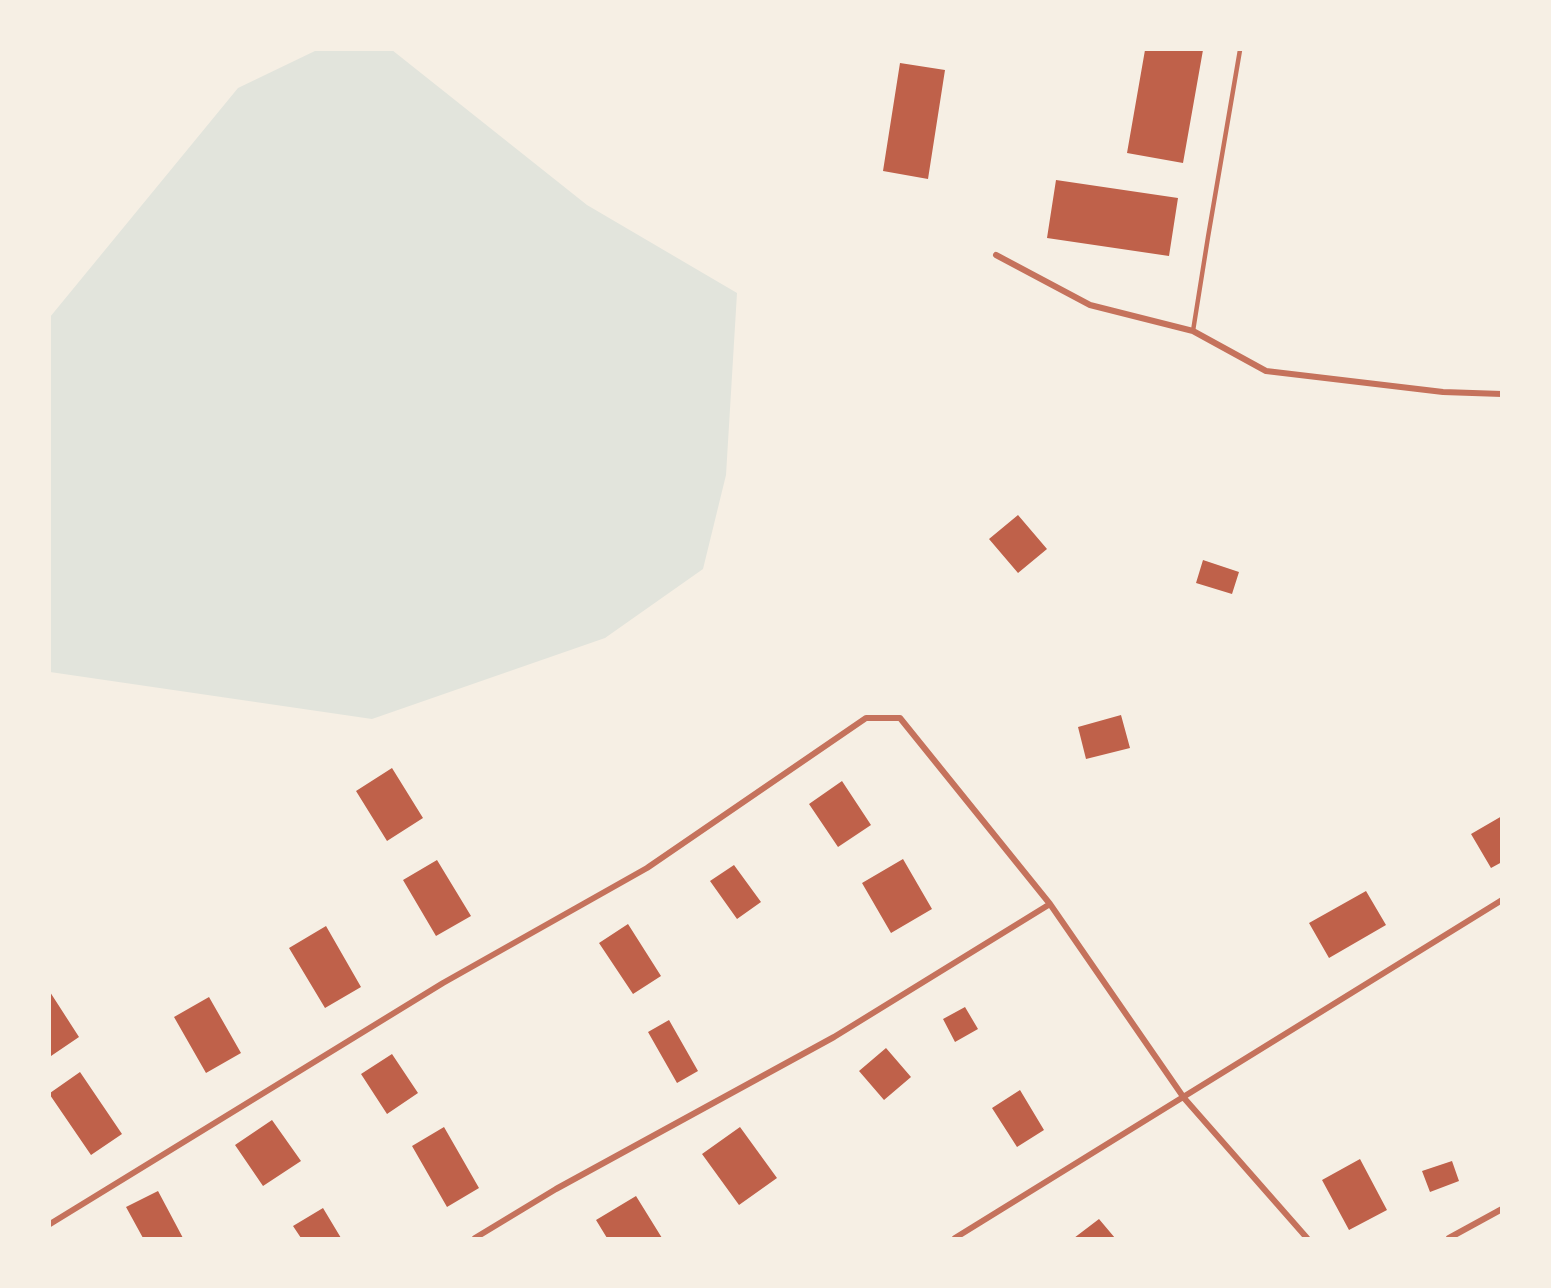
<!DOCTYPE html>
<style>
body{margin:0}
#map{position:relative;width:1551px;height:1288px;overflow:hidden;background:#f6efe4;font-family:"DejaVu Sans",sans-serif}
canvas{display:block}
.frame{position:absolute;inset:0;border:51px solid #f6efe4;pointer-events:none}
</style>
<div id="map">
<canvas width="1551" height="1288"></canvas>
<div class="frame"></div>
</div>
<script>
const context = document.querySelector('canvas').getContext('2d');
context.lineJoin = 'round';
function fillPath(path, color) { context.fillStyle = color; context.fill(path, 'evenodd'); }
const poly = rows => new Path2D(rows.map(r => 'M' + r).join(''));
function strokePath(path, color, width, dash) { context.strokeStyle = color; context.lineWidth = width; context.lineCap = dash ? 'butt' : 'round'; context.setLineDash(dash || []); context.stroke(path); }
fillPath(poly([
 [317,50,392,50,587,205,737,293,726,475,703,569,605,638,372,719,50,672,50,317,238,88]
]), '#e2e4dc');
fillPath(poly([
 [1145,50,1203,50,1183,163,1127,153],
 [900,63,945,70,928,179,883,171],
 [1056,180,1178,198,1169,256,1047,238],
 [1018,515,1047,549,1018,573,989,539],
 [1203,560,1239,572,1232,594,1196,583],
 [1121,715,1130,748,1086,759,1078,727],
 [392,768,423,818,387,841,356,791],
 [842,781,871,825,838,847,809,804],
 [1502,816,1502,862,1491,868,1471,834],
 [903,859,932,909,891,933,862,883],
 [437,860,471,916,436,936,403,880],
 [734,865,761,902,737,919,710,881],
 [1366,891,1386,925,1329,958,1309,923],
 [628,924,661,976,633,994,599,943],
 [326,926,361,987,325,1008,289,948],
 [50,992,79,1037,51,1056,50,1053],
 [209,997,241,1053,206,1073,174,1017],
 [965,1007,978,1029,955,1042,943,1019],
 [669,1020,698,1071,677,1083,648,1032],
 [886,1048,911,1077,884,1100,859,1071],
 [392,1054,418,1093,387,1114,361,1074],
 [80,1072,122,1134,91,1155,50,1095,50,1093],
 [1020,1090,1044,1130,1017,1147,992,1108],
 [272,1120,301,1161,263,1186,235,1145],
 [444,1127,479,1188,447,1207,412,1146],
 [740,1127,777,1178,739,1205,702,1154],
 [1360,1159,1387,1210,1349,1230,1322,1180],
 [1452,1161,1459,1181,1430,1192,1422,1171],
 [158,1191,183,1238,143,1238,126,1207],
 [636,1196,662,1238,607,1238,596,1220],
 [323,1208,341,1238,301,1238,293,1226],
 [1099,1219,1115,1238,1074,1238]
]), '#bf614a');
strokePath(poly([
 [1193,331,1208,237,1240,50]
]), '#c5725c', 4.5);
strokePath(poly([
 [996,255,1090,305,1193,331,1266,371,1443,392,1502,394],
 [50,1224,443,983,647,868,866,718,900,718,1050,904,1184,1098,1307,1238],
 [475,1238,556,1189,834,1037,1050,904],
 [955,1238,1502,900],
 [1449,1238,1502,1209]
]), '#c5725c', 6);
</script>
